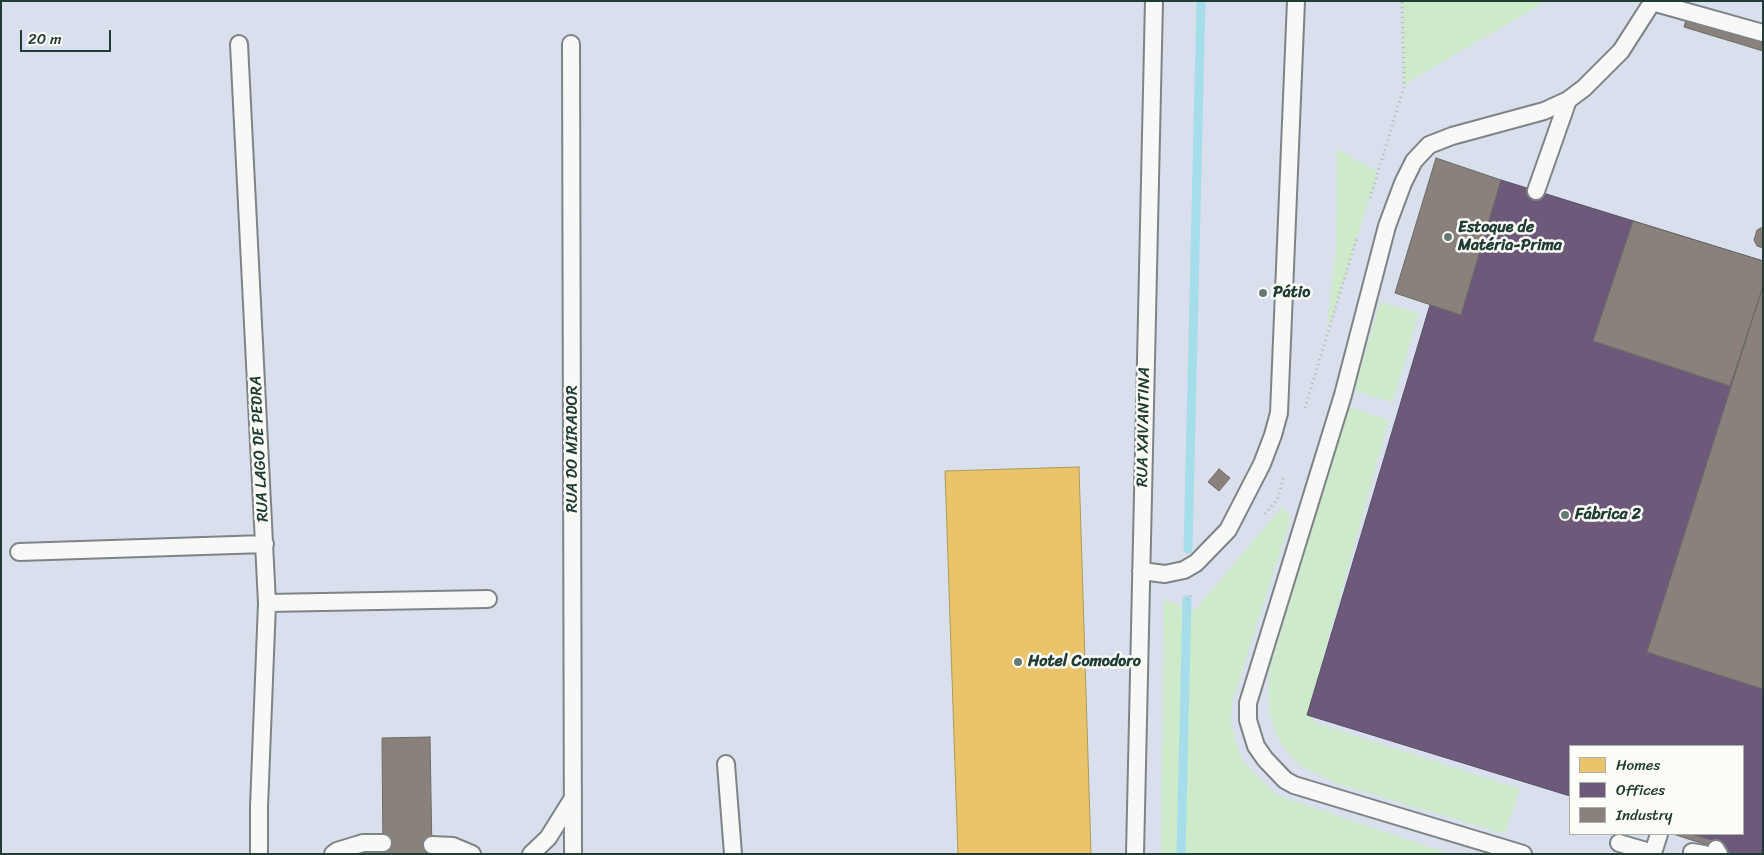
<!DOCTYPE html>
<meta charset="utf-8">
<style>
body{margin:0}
#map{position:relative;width:1764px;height:855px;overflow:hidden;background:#e6e8ee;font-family:Sriracha,sans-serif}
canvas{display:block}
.frame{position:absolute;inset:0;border:2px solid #1f3d34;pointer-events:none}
.legend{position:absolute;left:1569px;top:745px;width:175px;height:90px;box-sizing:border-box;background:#fdfcf7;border:1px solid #a4b0a9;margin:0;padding:6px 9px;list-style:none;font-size:15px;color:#1f3d34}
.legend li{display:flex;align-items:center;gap:10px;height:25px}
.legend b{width:25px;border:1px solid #a4b0a9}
.scale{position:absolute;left:20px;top:30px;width:91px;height:22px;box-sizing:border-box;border:2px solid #1f3d34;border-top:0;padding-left:6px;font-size:15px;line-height:18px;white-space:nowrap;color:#1f3d34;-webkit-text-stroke:4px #fdfcf7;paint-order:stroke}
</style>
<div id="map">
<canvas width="1764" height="855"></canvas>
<div class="frame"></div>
<ul class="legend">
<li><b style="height:14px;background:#e9c46a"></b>Homes</li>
<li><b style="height:14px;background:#6d597a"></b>Offices</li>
<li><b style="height:14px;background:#8a817c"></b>Industry</li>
</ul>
<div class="scale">20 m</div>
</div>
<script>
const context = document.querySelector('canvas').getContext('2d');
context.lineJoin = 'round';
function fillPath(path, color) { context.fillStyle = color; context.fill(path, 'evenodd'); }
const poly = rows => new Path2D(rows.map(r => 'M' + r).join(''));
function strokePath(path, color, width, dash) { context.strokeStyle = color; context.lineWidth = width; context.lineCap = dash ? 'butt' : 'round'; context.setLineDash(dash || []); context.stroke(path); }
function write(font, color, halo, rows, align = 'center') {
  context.font = font + ' Sriracha,sans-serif'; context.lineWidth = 5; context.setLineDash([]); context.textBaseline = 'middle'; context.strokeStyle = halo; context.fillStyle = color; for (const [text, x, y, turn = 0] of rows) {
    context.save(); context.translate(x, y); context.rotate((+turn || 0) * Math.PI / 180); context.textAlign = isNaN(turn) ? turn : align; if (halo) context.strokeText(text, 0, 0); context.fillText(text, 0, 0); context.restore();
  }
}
fillPath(poly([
 [1,1,1763,1,1763,854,1,854],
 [1570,746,1743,746,1743,834,1570,834]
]), '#d9dfed');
fillPath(poly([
 [1402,1,1547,1,1413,79,1404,87],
 [1337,149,1378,172,1326,336,1336,250],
 [1380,302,1419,313,1393,402,1354,391],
 [1349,407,1389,420,1308,713,1316,723,1520,789,1505,834,1338,784,1302,767,1288,753,1280,742,1274,728,1270,715,1268,693,1270,668],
 [1282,507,1289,515,1290,521,1232,702,1231,724,1238,749,1245,764,1277,795,1450,854,1161,854,1164,599,1194,611]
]), '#cdebcb');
const homes = poly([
 [1079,467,1091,854,958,854,945,471,1079,467]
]);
fillPath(homes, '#e9c46a');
strokePath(homes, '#ac9c5a', 1);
const offices = poly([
 [1501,180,1763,261,1763,854,1715,854,1719,842,1691,834,1743,834,1743,746,1570,746,1570,796,1307,715,1430,305,1461,315,1501,180]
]);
fillPath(offices, '#6d597a');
strokePath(offices, '#565165', 1);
const industry = poly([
 [1690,6,1763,27,1763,51,1684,27,1690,6],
 [1436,158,1501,180,1461,315,1395,293,1436,158],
 [1633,221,1763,261,1763,286,1730,386,1593,341,1633,221],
 [1763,227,1763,248,1757,246,1754,240,1757,230,1763,227],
 [1763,286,1763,689,1647,652,1763,286],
 [1219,469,1230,478,1219,491,1208,482,1219,469],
 [430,737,432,854,383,854,382,738,430,737],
 [1673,834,1691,834,1712,840,1710,846,1673,834]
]);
fillPath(industry, '#8a817c');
strokePath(industry, '#6a6d66', 1);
strokePath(poly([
 [1188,549,1201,1],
 [1181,854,1187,600]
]), '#a6ddea', 9);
const lane = poly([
 [1652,2,1763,33],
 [239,44,267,603,259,807,259,854],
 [571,44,573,854],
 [1536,191,1568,100],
 [19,552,265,544],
 [1141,571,1165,574,1184,570,1196,563,1228,530,1262,464,1273,435,1279,413,1296,1],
 [267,603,488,599],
 [726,764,733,854],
 [1619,843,1653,853,1659,834],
 [432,845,453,846,472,854],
 [1716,849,1719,854],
 [1692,852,1704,854],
 [333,854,337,851,363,843,383,843],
 [531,854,548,838,573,798],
 [1135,854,1154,1],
 [1523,854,1294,785,1285,780,1265,759,1256,746,1248,720,1248,703,1343,395,1387,226,1403,183,1414,161,1429,145,1452,136,1544,111,1568,100,1584,88,1621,51,1653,1]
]);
strokePath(lane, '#7e8486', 20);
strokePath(poly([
 [1370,198,1404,87,1402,1],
 [1305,408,1357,237],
 [1265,514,1277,500,1284,476],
 [1187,600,1193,593]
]), '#b1b5b4', 3, [1, 4]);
strokePath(lane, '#f8f8f7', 16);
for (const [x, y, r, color] of [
 [1448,237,5,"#657975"],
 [1263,293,5,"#657975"],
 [1565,515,5,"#657975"],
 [1018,662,5,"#657975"]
]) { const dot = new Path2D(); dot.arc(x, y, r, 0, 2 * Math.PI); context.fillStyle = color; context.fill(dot); strokePath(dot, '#fdfcf7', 2); }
write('bold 16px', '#1f3d34', '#fdfcf7', [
 ["Estoque de",1458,228],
 ["Matéria-Prima",1458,246],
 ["Pátio",1273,293],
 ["Fábrica 2",1575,515],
 ["Hotel Comodoro",1028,662]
], 'left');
write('16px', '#1f3d34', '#fdfcf7', [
 ["RUA XAVANTINA",1144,427,-89],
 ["RUA LAGO DE PEDRA",260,449,-93],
 ["RUA DO MIRADOR",573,449,-90]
]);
</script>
